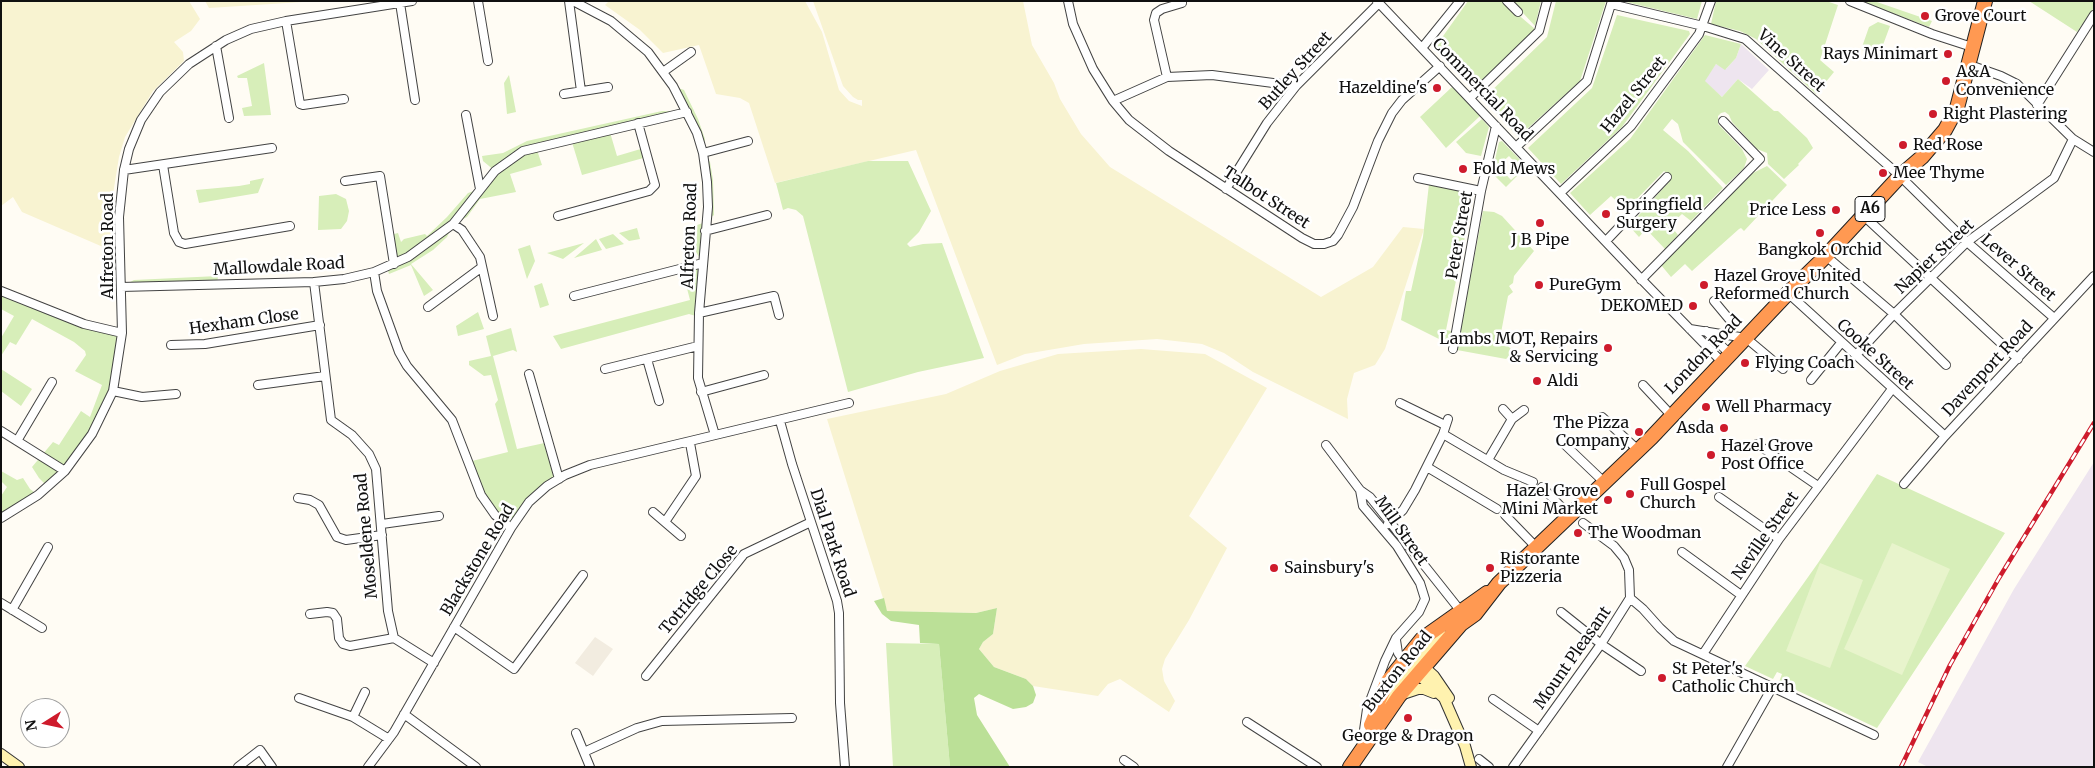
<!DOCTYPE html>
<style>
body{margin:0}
#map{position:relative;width:2095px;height:768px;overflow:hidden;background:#fffcf4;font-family:Merriweather,serif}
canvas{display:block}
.frame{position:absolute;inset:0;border:2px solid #101010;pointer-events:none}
.north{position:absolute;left:20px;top:698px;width:50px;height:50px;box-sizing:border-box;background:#fff;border:1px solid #9f9f9f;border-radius:50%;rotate:260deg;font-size:14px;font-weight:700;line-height:20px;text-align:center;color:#101010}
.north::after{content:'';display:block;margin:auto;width:18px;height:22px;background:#ce1b2c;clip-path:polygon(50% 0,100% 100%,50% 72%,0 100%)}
</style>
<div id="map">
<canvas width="2095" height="768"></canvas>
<div class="frame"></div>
<div class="north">N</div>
</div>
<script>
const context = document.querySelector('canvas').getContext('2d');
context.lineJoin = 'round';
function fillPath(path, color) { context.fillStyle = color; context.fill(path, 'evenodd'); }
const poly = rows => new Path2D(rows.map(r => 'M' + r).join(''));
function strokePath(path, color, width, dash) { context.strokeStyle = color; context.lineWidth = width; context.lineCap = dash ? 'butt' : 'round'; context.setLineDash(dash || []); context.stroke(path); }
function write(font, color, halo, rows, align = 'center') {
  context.font = font + ' Merriweather,serif'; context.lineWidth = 5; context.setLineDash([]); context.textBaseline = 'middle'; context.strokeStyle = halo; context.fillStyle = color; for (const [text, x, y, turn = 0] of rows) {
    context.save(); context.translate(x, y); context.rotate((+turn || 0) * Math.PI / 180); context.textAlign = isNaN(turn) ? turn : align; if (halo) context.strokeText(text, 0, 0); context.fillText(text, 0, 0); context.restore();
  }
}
fillPath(poly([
 [1741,44,1769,70,1752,89,1738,79,1722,97,1704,81,1716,64,1726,69,1736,58],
 [2094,462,2094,767,1928,767,1918,762,2014,589]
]), '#eee5ef');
fillPath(poly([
 [1,1,189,1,200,19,191,31,174,42,183,52,184,61,153,91,125,137,119,157,113,194,110,250,22,212,13,197,1,206],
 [205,1,318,1,209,8],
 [609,1,805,1,822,32,839,90,849,101,862,106,862,100,858,100,853,97,843,86,813,1,1023,1,1032,45,1054,83,1060,99,1081,134,1110,167,1321,297,1373,267,1403,227,1424,229,1385,349,1375,365,1354,373,1347,399,1348,419,1253,372,1224,353,1202,344,1157,339,1084,344,1025,354,997,365,916,150,775,183,749,103,740,98,716,94,699,45,663,53,640,30,605,5],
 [1141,349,1205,354,1267,388,1189,516,1227,548,1189,620,1165,659,1162,669,1164,681,1175,701,1169,712,1120,679,1108,684,1098,696,1033,686,1026,679,994,667,979,649,983,642,993,634,997,608,976,613,887,611,827,419,946,394,1000,371,1058,354]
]), '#f8f3d1');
fillPath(poly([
 [1468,1,1502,1,1535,29,1534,33,1473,88,1436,46],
 [1512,1,1541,1,1535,26],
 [1556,1,1606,1,1580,81,1518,137,1483,99,1547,37],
 [1622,1,1702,1,1697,19],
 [1716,1,1826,1,1838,5,1820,60,1834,72,1816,94,1756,39,1740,31,1711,24],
 [1861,1,1874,1,1932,21,1929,27],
 [2029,1,2094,1,2094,8,2077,32],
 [1617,15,1689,31,1690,34,1622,127,1561,184,1528,148,1592,88],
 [1878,22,1890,26,1877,61,1864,55,1862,47,1869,27],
 [1705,35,1741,44,1736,58,1725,70,1716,64,1705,81,1722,97,1738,79,1774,111,1778,111,1807,138,1813,148,1798,164,1799,165,1784,179,1768,164,1767,153,1757,149,1732,122,1729,115,1725,112,1721,113,1718,116,1718,124,1742,149,1747,159,1744,168,1726,185,1683,142,1678,124,1672,119,1663,130,1688,151,1723,188,1691,221,1682,214,1670,225,1678,235,1665,249,1646,229,1639,237,1629,226,1669,182,1669,175,1664,171,1626,210,1611,196,1590,215,1570,193,1630,139],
 [264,63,271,115,244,116,242,108,252,106,247,78,238,78,237,76],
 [509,75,516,112,507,114,504,83],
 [673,86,684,90,698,119,705,139,703,153,710,162,713,180,714,215,706,222,699,317,689,314,561,349,553,336,690,300,682,269,703,263,696,252,697,225,706,222,703,153,687,112,609,129,617,156,644,148,647,157,582,175,571,139,536,147,542,165,510,174,516,192,480,199,467,217,453,224,447,237,433,250,411,264,433,290,424,296,411,265,389,274,387,268,394,264,390,235,398,233,401,242,404,239,425,234,427,236,447,217,468,193,480,189,495,171,483,161,482,156,503,153,527,141,662,111,687,112],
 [1452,87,1480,116,1446,148,1420,117],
 [1482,119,1489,127,1481,156,1466,153,1456,142],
 [1502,141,1525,165,1523,170,1506,187,1492,173,1499,142],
 [1509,156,1522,170,1511,180,1498,166],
 [868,161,908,161,931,211,919,232,907,244,910,247,923,244,942,243,984,358,918,372,848,392,803,216,796,210,788,208,783,210,776,183],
 [1767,166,1787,185,1744,231,1741,228,1739,229,1692,271,1685,264,1671,277,1661,265,1753,173],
 [264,178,258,193,199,203,196,190,239,186,250,184,250,181],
 [1429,184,1474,192,1446,330,1451,331,1449,344,1401,320,1406,291,1411,291,1423,237],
 [336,194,346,199,349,211,347,221,341,229,318,230,319,196],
 [1483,211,1494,212,1502,216,1534,251,1514,276,1513,283,1509,286,1513,292,1508,296,1500,338,1514,352,1506,359,1457,350],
 [637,228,640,239,629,241,619,233],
 [613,234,624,244,606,249,599,239],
 [596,239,602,250,574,258],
 [584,243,563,259,547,253],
 [530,245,535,261,527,279,518,249],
 [218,276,217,285,121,287,134,280],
 [542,283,549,305,540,308,534,286],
 [1,291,35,305,122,333,113,391,92,434,47,486,39,478,32,467,53,442,59,445,81,411,90,417,102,385,75,371,86,355,85,351,74,342,32,319,16,345,10,342,1,356,1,338,14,316,1,309],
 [478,312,484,329,458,336,456,326],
 [511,328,517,352,513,350,493,356,517,449,549,442,559,479,547,486,511,528,495,515,468,462,508,452,495,404,498,400,491,375,484,376,469,365,469,361,491,356,486,336],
 [1,369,32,389,21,406,1,391],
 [1,471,17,480,23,478,30,489,38,495,1,518,1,496,7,487,1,481],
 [1877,474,2005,533,1877,728,1779,682,1782,674,1777,672,1773,679,1745,666,1818,563],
 [886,643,939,644,950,767,893,767]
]), '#d7eeb9');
fillPath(poly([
 [884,598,887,611,976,613,997,608,993,634,983,642,979,649,994,667,1026,679,1033,686,1036,695,1033,703,1026,707,1013,709,979,694,974,698,977,715,1010,767,950,767,939,644,920,643,919,625,891,621,882,614,874,601]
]), '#bbe097');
fillPath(poly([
 [1892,543,1950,569,1902,675,1844,649],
 [1820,563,1863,580,1830,668,1786,651]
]), '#e8f4cc');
fillPath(poly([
 [595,637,613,649,593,676,575,663]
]), '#f2ece0');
const street = poly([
 [478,1,488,61],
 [569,1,581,91],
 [573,1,611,21,648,52,673,86,697,133,703,153,707,182,708,207,699,313,698,378,715,435],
 [1068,1,1073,24,1093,69,1113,101,1129,120,1169,151,1302,238,1314,244,1324,244,1333,241,1338,235,1353,207,1378,141,1392,113,1402,100,1440,66],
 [1377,1,1644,282,1722,362],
 [1507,1,1518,12],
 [1850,1,1932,34,1972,47],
 [400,3,415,100],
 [1611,4,1703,26,1745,39,1900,176,1967,242,2054,318],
 [286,21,300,104,303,105,344,99],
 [216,46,229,118],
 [1422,48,1460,1],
 [1967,64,2001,76,2017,84,2073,139,2094,152],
 [663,72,691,52],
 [1167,77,1154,20,1156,13,1162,9,1182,3],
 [564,94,608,87],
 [1470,98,1539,31,1547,1],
 [1113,101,1167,77,1212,75,1296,86],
 [2037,105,2094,15],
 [466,115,480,189],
 [1516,147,1587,81,1612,1],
 [703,153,748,141],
 [163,165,174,233,179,242,185,244,290,226],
 [124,170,272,148],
 [1418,178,1481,191],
 [345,181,380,176,394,264],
 [1226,189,1267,123,1296,86,1379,3],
 [1560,193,1631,126,1699,34,1711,1],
 [558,216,649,191,655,185,638,123],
 [1864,216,2018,359],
 [453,224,462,230,480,257,493,316],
 [705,231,767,215],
 [1606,241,1667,177],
 [1826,256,1894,314,1946,365],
 [374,272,377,291,399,352,407,366,452,420,481,495,495,515,511,528],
 [1641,280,1760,159,1723,121],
 [314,282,331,420,352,435,369,454,376,469,388,611,394,638,434,663],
 [121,287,314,282,344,279,374,272,408,257,453,224,495,171,523,151,687,112],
 [1,291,84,324,122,333],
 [1788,293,1945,436],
 [574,296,703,263],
 [1714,301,1729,319],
 [428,307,482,267],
 [699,313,774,296,779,315],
 [1690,329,1746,338,1783,369],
 [1706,331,1730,354],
 [171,345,205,344,320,325],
 [1453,349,1481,191,1496,126],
 [1856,355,1894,314,1967,242,2054,178,2073,139],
 [647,359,659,401],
 [605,369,698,346],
 [529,374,559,479],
 [1811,380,1841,343],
 [258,385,325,376],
 [1643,385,1671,415],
 [113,391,142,397,176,394],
 [701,392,764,375],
 [1400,403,1445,425],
 [1503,409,1512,419],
 [1602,417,1638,450],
 [780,421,792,464,837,601,839,613,840,703,845,767],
 [1,431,65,471],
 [1443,434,1504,470,1533,482],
 [17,441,52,382],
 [1561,441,1605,483],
 [1757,444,1818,486],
 [1326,445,1360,490,1370,497,1463,614],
 [1488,460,1512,419,1524,410],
 [1427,467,1497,509],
 [1904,484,1945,436,2094,276],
 [1542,487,1570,516],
 [1360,490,1363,506,1397,546,1420,583,1425,599,1419,612,1396,638,1385,661,1367,709,1362,744],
 [1719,497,1779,539],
 [298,498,310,500,319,505,337,537,346,540,382,535],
 [653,512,681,536],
 [1505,515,1536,547],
 [1,518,38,495,65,471,92,434,113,391,122,333,119,217,124,170,129,149,141,120,160,92,189,64,226,40,251,29,286,21,412,1],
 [665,522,696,476,690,443],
 [382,524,439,516],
 [1388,524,1403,510,1415,490,1443,434,1448,419],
 [1682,552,1741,595],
 [1630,598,1643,609,1660,628,1674,641,1874,735],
 [1,603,42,628],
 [12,610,48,547],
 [1561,612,1601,644,1641,671],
 [310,614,327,612,333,613,337,619,339,638,343,644,350,646,394,638],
 [454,627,514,669,583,575],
 [1396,640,1398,653,1403,660],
 [1703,654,1779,539,1892,389],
 [646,676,744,554,811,522],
 [299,698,353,717,389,739],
 [1493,699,1539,731],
 [404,714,476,767],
 [353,717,365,692],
 [1247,722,1317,767],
 [576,733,590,767],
 [584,752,637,728,662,721,792,718],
 [1479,759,1489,767],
 [1124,760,1134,767],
 [238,767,260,750,272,767],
 [368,767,394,732,511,528,529,502,547,486,565,475,590,465,849,403],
 [1513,767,1601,644,1630,598,1629,570,1624,558,1614,546,1583,523],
 [1727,767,1773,686]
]);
const secondary = poly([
 [1403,660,1444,698,1465,746,1471,767],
 [1418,667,1424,667,1434,676,1449,698],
 [1403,694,1418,689,1424,689,1434,693],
 [1380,707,1411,667,1444,636],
 [1,754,19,767]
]);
const highway = poly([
 [1371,725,1377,711,1378,702,1388,681,1422,639,1487,593],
 [1350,767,1399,696,1461,624,1475,614,1499,583,1651,438,1788,293,1826,256,1900,176,1922,157,1945,130,1957,108,1985,1]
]);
strokePath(street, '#434343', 10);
strokePath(secondary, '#323232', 12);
strokePath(highway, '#212121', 16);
strokePath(street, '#fff', 8);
strokePath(secondary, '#fff2af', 10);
strokePath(highway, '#ff9952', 14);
const rail = poly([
 [1901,767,1950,665,1999,578,2094,423]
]);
strokePath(rail, '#ce1b2c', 4.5);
strokePath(rail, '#fff', 2.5, [8]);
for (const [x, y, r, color] of [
 [1925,16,5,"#ce1b2c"],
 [1948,54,5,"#ce1b2c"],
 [1946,81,5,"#ce1b2c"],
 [1437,88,5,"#ce1b2c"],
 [1933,114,5,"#ce1b2c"],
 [1903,145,5,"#ce1b2c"],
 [1463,169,5,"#ce1b2c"],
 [1883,173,5,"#ce1b2c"],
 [1836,210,5,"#ce1b2c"],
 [1606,214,5,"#ce1b2c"],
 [1540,223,5,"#ce1b2c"],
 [1820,233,5,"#ce1b2c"],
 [1539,285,5,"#ce1b2c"],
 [1704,285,5,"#ce1b2c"],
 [1693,306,5,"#ce1b2c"],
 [1608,348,5,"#ce1b2c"],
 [1745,363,5,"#ce1b2c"],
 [1537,381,5,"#ce1b2c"],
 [1706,407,5,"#ce1b2c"],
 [1724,428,5,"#ce1b2c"],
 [1639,432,5,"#ce1b2c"],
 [1711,455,5,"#ce1b2c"],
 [1630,494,5,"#ce1b2c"],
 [1608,500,5,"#ce1b2c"],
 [1578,533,5,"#ce1b2c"],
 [1274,568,5,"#ce1b2c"],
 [1490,568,5,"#ce1b2c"],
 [1662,678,5,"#ce1b2c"],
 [1408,718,5,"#ce1b2c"]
]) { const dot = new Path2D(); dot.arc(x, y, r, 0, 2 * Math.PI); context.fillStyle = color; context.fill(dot); strokePath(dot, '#fff', 2); }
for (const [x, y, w] of [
 [1870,209,30]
]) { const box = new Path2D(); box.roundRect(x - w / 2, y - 12.5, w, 25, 4); context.fillStyle = '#fff'; context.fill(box); strokePath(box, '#101010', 1); }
write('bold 15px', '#101010', null, [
 ["A6",1870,209]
]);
write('16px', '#101010', '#fff', [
 ["Grove Court",1935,16],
 ["Rays Minimart",1938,54,"right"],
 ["A&A",1956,72],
 ["Convenience",1956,90],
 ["Hazeldine's",1427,88,"right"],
 ["Right Plastering",1943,114],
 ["Red Rose",1913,145],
 ["Fold Mews",1473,169],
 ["Mee Thyme",1893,173],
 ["Springfield",1616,205],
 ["Surgery",1616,223],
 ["Price Less",1826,210,"right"],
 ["J B Pipe",1540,240,"center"],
 ["Bangkok Orchid",1820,250,"center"],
 ["Hazel Grove United",1714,276],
 ["Reformed Church",1714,294],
 ["PureGym",1549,285],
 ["DEKOMED",1683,306,"right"],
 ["Lambs MOT, Repairs",1598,339,"right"],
 ["& Servicing",1598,357,"right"],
 ["Flying Coach",1755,363],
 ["Aldi",1547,381],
 ["Well Pharmacy",1716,407],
 ["The Pizza",1629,423,"right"],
 ["Company",1629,441,"right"],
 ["Asda",1714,428,"right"],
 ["Hazel Grove",1721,446],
 ["Post Office",1721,464],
 ["Full Gospel",1640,485],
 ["Church",1640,503],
 ["Hazel Grove",1598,491,"right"],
 ["Mini Market",1598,509,"right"],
 ["The Woodman",1588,533],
 ["Ristorante",1500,559],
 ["Pizzeria",1500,577],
 ["Sainsbury's",1284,568],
 ["St Peter's",1672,669],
 ["Catholic Church",1672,687],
 ["George & Dragon",1408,736,"center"]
], 'left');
write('16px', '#101010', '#fff', [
 ["Vine Street",1791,61,42],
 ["Butley Street",1296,71,-48],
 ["Commercial Road",1482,90,46],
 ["Hazel Street",1634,95,-51],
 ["Talbot Street",1266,198,33],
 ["Peter Street",1460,235,-80],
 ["Alfreton Road",690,236,-88],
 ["Alfreton Road",108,246,-90],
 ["Napier Street",1935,257,-43],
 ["Mallowdale Road",279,267,-3],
 ["Lever Street",2018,268,41],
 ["Hexham Close",244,322,-8],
 ["London Road",1704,355,-46],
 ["Cooke Street",1875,355,42],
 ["Davenport Road",1988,369,-47],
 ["Mill Street",1401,531,55],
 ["Moseldene Road",367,536,-95],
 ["Neville Street",1766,536,-55],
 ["Dial Park Road",832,543,72],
 ["Blackstone Road",478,560,-59],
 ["Totridge Close",699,590,-50],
 ["Mount Pleasant",1573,658,-55],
 ["Buxton Road",1398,672,-51]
]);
</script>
